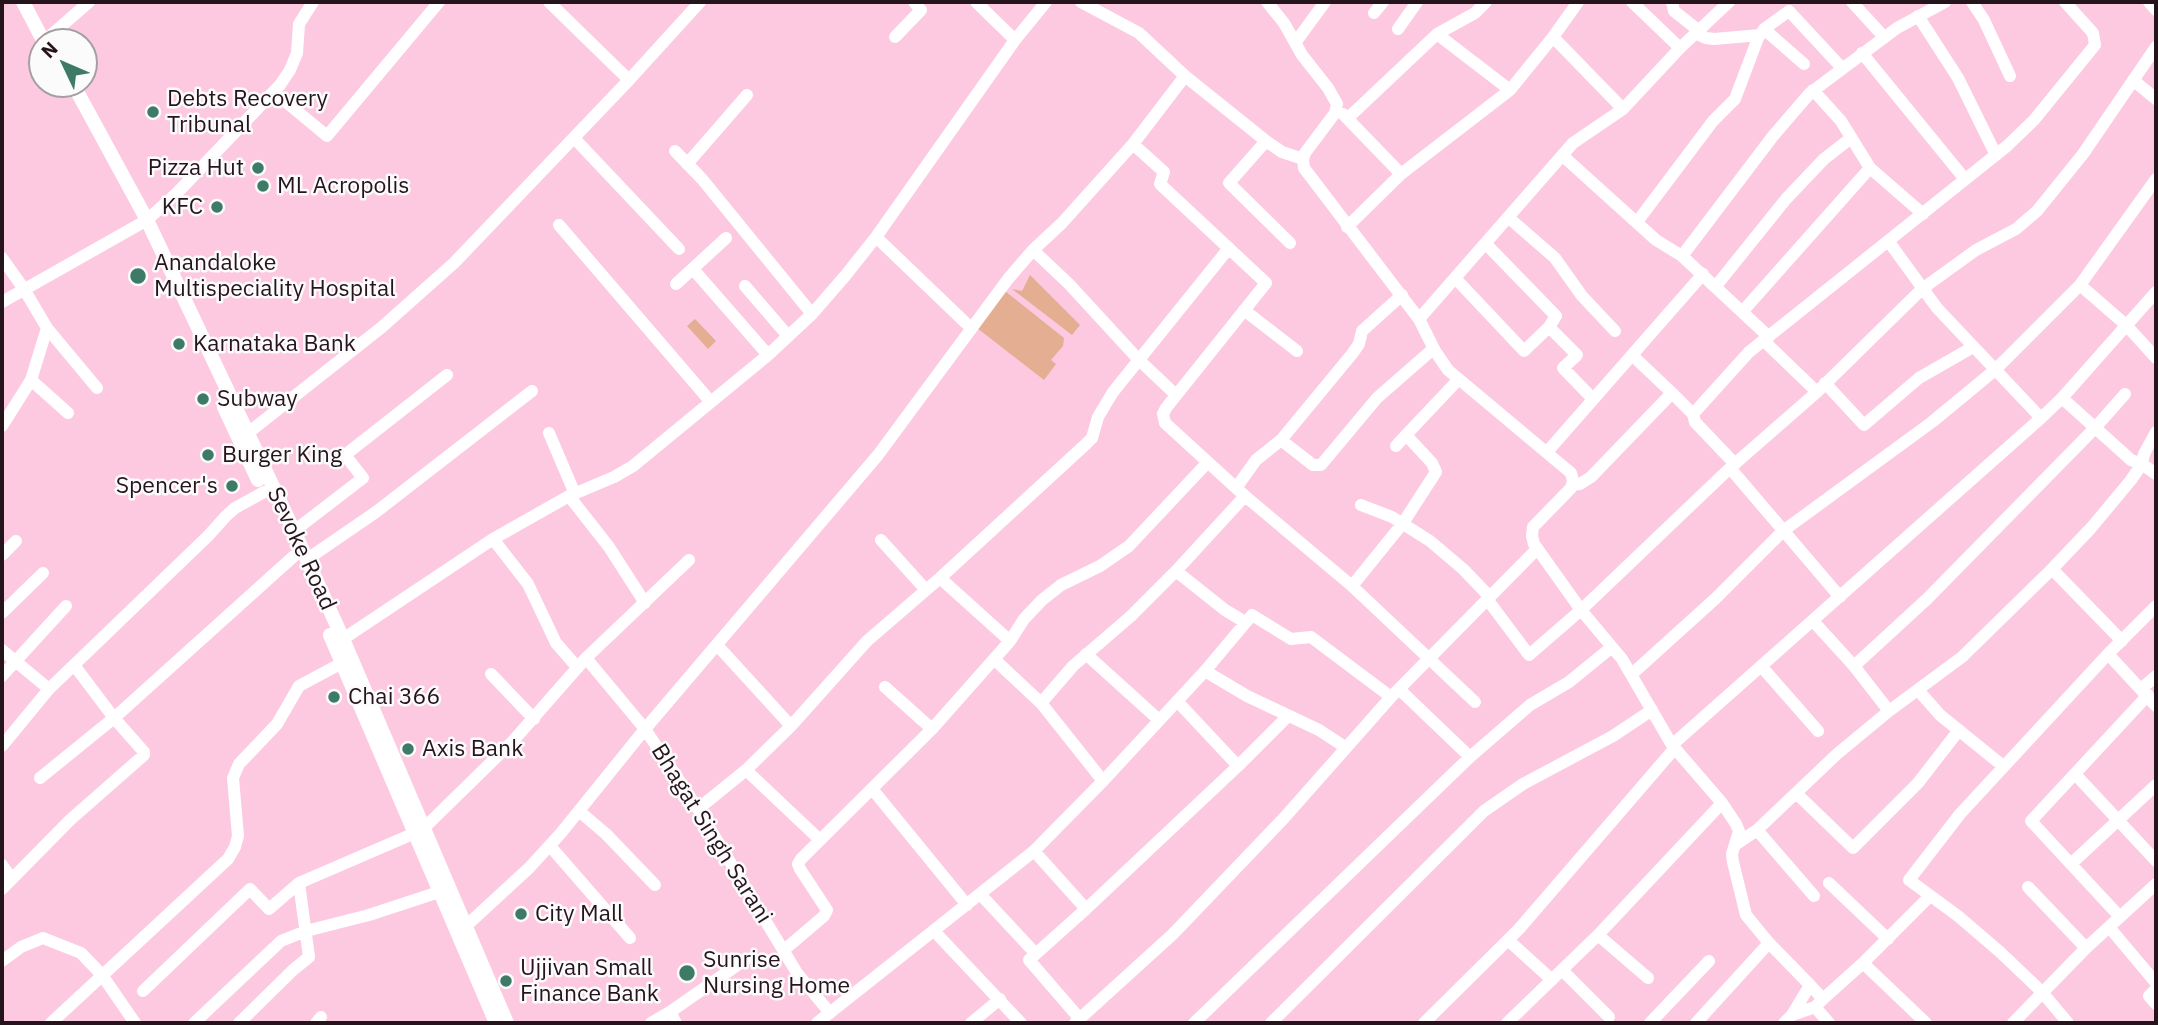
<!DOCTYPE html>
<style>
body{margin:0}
#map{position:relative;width:2158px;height:1025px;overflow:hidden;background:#fdc9e1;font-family:"IBM Plex Sans",sans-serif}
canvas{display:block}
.frame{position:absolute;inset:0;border:4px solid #26141d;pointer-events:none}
.north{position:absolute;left:28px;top:28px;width:70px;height:70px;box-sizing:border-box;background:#fbfbfb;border:2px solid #a69fa2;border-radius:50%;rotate:314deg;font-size:19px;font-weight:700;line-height:28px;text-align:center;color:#26141d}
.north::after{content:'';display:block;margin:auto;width:24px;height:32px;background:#3d7b66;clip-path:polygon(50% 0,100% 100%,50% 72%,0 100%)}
</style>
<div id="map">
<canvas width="2158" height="1025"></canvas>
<div class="frame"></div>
<div class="north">N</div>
</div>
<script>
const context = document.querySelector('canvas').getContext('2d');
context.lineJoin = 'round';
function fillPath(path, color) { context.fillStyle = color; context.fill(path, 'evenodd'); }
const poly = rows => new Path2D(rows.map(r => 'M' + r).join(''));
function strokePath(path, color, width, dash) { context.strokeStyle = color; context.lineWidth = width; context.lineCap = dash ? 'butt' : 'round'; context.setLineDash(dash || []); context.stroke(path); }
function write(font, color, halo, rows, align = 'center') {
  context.font = font + ' "IBM Plex Sans",sans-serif'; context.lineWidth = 5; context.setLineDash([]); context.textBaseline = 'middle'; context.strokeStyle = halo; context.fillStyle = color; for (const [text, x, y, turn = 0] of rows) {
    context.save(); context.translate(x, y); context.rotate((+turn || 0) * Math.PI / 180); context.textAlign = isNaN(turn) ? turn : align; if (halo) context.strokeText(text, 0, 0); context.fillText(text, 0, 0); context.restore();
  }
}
fillPath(poly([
 [1030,275,1080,325,1072,335,1012,289,1022,291],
 [1005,291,1064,338,1063,346,1051,360,1056,364,1044,380,977,328],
 [695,319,716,341,708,349,687,326]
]), '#e3ae92');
strokePath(poly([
 [549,2,629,80],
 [976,2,1015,40],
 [1081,2,1139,33,1185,76,1266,141,1282,152,1303,159],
 [1267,2,1284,23,1302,55,1328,88,1337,104,1335,113,1305,153,1303,159,1304,168,1419,319,1435,351,1448,370,1571,473,1573,481,1571,488,1533,527,1532,536,1534,544,1581,610,1622,659,1672,745,1722,803,1736,824,1739,831,1732,854,1733,862,1746,915,1769,943,1810,985],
 [1632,2,1680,48],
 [1672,2,1674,11,1698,30],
 [1852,2,1884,37],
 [1972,2,1984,20,2010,76],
 [2149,2,2156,10],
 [1374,13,1383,2],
 [1918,16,1958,78,1996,155],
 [1398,29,1417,2],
 [1764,29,1804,64],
 [1695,33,1706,38,1714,39,1760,35],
 [1437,34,1510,90],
 [50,36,89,2],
 [895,37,921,10,914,2],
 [1553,37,1623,109],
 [1295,43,1325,2],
 [1862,53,1964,178],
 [2133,80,2156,99],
 [1813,90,1841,121,1870,168,1923,214],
 [274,92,327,136,439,2],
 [1343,114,1401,174],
 [1348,118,1437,34,1475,13,1486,2],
 [574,138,679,249],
 [1266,141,1229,183,1290,243],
 [1133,144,1164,172,1160,184,1266,283,1166,408,1163,414,1165,423,1245,496,1352,586,1475,702],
 [675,151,702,179,812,314],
 [1563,156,1656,240,1682,256,1769,337],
 [687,164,747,95],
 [1509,218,1555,258,1582,296,1615,331],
 [147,220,177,193,280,85,290,70,297,53,299,24,313,2],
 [1637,222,1713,121,1735,99,1758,38,1764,29,1789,11,1842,68],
 [559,225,710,401],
 [1347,227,1401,174,1510,90,1553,37,1578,2],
 [876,237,971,328],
 [1889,242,1937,308,2041,418],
 [1033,250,1069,284,1138,359,1176,395],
 [1682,256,1773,136,1810,93,1897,28,1945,2],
 [2,258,24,289,47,328,97,388],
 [693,269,768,355],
 [1456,279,1524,351,1549,327,1556,316,1486,244],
 [676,284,726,238],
 [2080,285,2126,325,2156,358],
 [745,286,788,336],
 [1716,286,1786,199,1824,159,1851,138],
 [2,302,140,224],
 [1244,310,1297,351],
 [1743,311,1870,168],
 [1419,319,1573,143,1623,109,1680,48,1729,2],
 [1549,327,1577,355,1563,368,1593,399],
 [1764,341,1817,392],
 [1632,355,1672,393],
 [31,380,68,413],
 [1825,383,1864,425,1919,378,1973,347],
 [2062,398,2131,460,2142,464,2156,474],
 [1693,414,1749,352,2007,146,2034,120,2095,45,2093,33,2065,2],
 [2,426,31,380,47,328],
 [248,433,382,327,454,263,629,80,700,2],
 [549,433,575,494],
 [1281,440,1313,465,1321,465,1377,398,1433,349],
 [1396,446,1406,435],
 [1547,452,1703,274],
 [1730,468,1840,597],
 [1572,485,1580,484,1591,477,1672,393,1693,414,1695,422,1735,464],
 [1236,488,1256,460,1281,440,1352,354,1359,344,1362,331,1402,295],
 [569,496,609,547,645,603],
 [1361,505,1392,517,1430,541,1463,569,1489,596],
 [294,531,363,478,345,455,447,375],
 [493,539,528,584,556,643,577,667],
 [881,540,926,590],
 [2,555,16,541],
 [306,560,376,512,532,391],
 [2052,569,2122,641],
 [1176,571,1225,610,1245,622],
 [940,578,1010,641],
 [1352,586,1403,523,1436,472,1432,463,1406,435,1458,380],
 [1487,599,1529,655,1581,610,1730,468,1817,392,1922,289,1976,250,2016,229,2037,211,2083,154,2156,47],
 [2,613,43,573],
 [1813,621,1854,666,1889,711],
 [343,639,493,539,569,496,614,477,633,466,768,355,812,314,845,276,876,237,1015,40,1046,2],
 [717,645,791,726],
 [2,650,49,689],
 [1086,654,1159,720],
 [2108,654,2156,706],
 [586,658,645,729,698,809,797,973,830,1013],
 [994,659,1041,703,1103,781],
 [1761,666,1818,731],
 [1854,666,1927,599,2094,429,2125,394],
 [1205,671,1247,696,1319,730,1345,747],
 [491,674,534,719],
 [1632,674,1716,598,1783,531,1932,422,1995,370,2080,285,2156,179],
 [2,676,66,606],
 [885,687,932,729],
 [2142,688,2156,676],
 [1399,689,1470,757],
 [1918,690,1940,715,2003,766],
 [1041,703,1073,666,1131,616,1176,571,1245,496],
 [1672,745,2041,418,2062,398,2156,292],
 [2,746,49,689,208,536,226,516,235,508,264,492],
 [1238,766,1288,716],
 [746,770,820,840],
 [2075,774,2156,861],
 [40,778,114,718,294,556],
 [873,790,967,905],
 [1797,794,1853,848,1918,783,1959,730],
 [698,809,746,770,791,726,867,641,940,578,1086,444,1092,438,1098,417,1113,392,1229,248],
 [579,811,606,834,655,885],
 [424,828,513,741,586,658,689,560],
 [1757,830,1814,896],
 [1735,845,1757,830,1837,754,1889,711,1962,657,2052,569,2091,528,2131,480,2142,464,2144,454,2156,432],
 [550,846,630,938],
 [1034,851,1086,909],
 [2072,863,2156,785],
 [2,865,12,879],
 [1829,883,1888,939],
 [2028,887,2086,948],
 [2,889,70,820,144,755,144,752,114,718,74,665],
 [981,895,1035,953],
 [2120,917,2031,821,2148,695],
 [466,926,529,868,561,833,645,729,878,455,1008,279,1033,250,1062,223,1133,144,1185,76],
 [2109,927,2156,983],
 [934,931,1021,1023],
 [1598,935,1648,978],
 [1508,940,1552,980],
 [784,950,824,916,827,910,800,869,798,864,801,859,932,729,1010,641,1024,619,1042,600,1061,585,1100,566,1129,546,1208,462],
 [2,961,21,947,43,938,81,953,102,975,135,1023],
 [1863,963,1926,1023],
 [1562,970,1609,1017],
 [2156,989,2149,996,2156,1004],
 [143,991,250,889,269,909,299,883,415,833],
 [1823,999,1863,963,1930,896],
 [1815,1007,1829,1023],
 [1080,1019,1029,960,1086,909,1238,766,1177,701],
 [51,1023,228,859,235,847,238,836,233,778,239,764,277,724,299,686,342,663],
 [194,1023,281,941,306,931,369,915,439,892],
 [239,1023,293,970,309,957,299,883],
 [316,1023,321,1017],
 [651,1023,670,1012],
 [676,1023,670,1012,746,959],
 [817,1023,1034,851,1103,781,1205,671,1252,615,1291,639,1311,637,1391,697],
 [971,1023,1000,999],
 [1075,1023,1173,934,1284,818,1391,697,1537,549],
 [1194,1023,1470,757,1530,705,1569,682,1612,647],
 [1271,1023,1484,811,1523,784,1613,736,1652,710],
 [1424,1023,1519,929,1675,748],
 [1507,1023,1598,935,1722,803],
 [1650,1023,1709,961],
 [1696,1023,1769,943],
 [1784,1023,1792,1015,1810,985,1823,999,1815,1007,1792,1015],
 [2013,1023,2086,948,2156,884],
 [2068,1023,2042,992,2000,952,1958,916,1909,880,1960,814,2108,654,2156,606]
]), '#fff', 12);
strokePath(poly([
 [23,2,44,42],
 [73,84,147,220,294,531,343,639,507,1023],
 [224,407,258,480],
 [330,635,496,1023]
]), '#fff', 14);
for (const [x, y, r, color] of [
 [153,112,7,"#3d7b66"],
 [258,168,7,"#3d7b66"],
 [263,186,7,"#3d7b66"],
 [217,207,7,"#3d7b66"],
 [138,276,9,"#3d7b66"],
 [179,344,7,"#3d7b66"],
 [203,399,7,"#3d7b66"],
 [208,455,7,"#3d7b66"],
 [232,486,7,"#3d7b66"],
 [334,697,7,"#3d7b66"],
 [408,749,7,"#3d7b66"],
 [521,914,7,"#3d7b66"],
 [687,973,9,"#3d7b66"],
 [506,981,7,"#3d7b66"]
]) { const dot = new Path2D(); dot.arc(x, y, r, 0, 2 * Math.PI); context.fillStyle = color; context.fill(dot); strokePath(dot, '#fbfbfb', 2.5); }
write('23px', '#26141d', '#fbfbfb', [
 ["Debts Recovery",167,99],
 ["Tribunal",167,125],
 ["Pizza Hut",244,168,"right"],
 ["ML Acropolis",277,186],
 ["KFC",203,207,"right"],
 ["Anandaloke",154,263],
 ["Multispeciality Hospital",154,289],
 ["Karnataka Bank",193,344],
 ["Subway",217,399],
 ["Burger King",222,455],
 ["Spencer's",218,486,"right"],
 ["Chai 366",348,697],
 ["Axis Bank",422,749],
 ["City Mall",535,914],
 ["Sunrise",703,960],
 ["Nursing Home",703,986],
 ["Ujjivan Small",520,968],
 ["Finance Bank",520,994]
], 'left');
write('23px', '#26141d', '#fbfbfb', [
 ["Sevoke Road",301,549,65],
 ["Bhagat Singh Sarani",711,834,58]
]);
</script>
